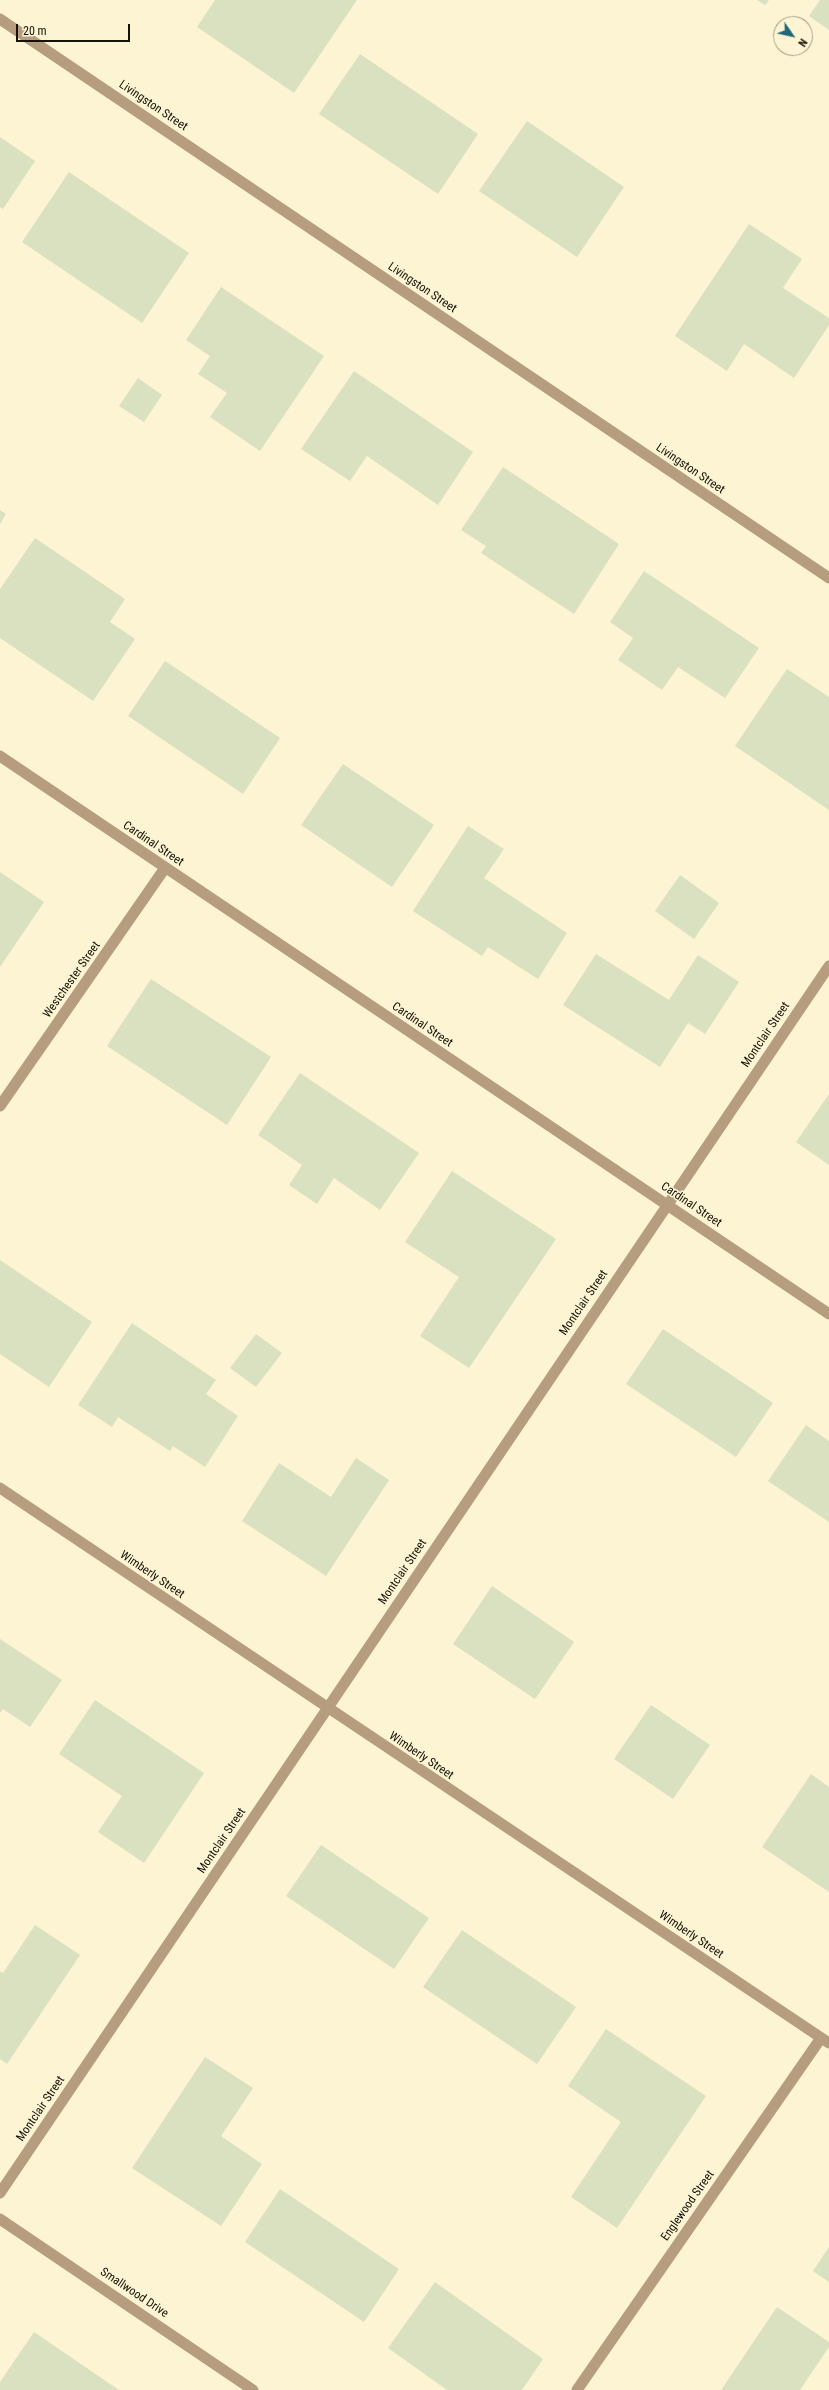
<!DOCTYPE html>
<style>
body{margin:0}
#map{position:relative;width:829px;height:2390px;overflow:hidden;background:#fcf4d3;font-family:"Roboto Condensed",sans-serif}
canvas{display:block}
.north{position:absolute;left:773px;top:16px;width:40px;height:40px;box-sizing:border-box;background:#fcf4d3;border:1px solid #a09a81;border-radius:50%;rotate:124deg;font-size:11px;font-weight:700;line-height:16px;text-align:center;color:#151207}
.north::after{content:'';display:block;margin:auto;width:14px;height:18px;background:#206876;clip-path:polygon(50% 0,100% 100%,50% 72%,0 100%)}
.scale{position:absolute;left:16px;top:24px;width:114px;height:18px;box-sizing:border-box;border:2px solid #151207;border-top:0;padding-left:5px;font-size:12px;line-height:14px;white-space:nowrap;color:#151207;-webkit-text-stroke:3px #fcf4d3;paint-order:stroke}
</style>
<div id="map">
<canvas width="829" height="2390"></canvas>
<div class="north">N</div>
<div class="scale">20 m</div>
</div>
<script>
const context = document.querySelector('canvas').getContext('2d');
context.lineJoin = 'round';
function fillPath(path, color) { context.fillStyle = color; context.fill(path, 'evenodd'); }
const poly = rows => new Path2D(rows.map(r => 'M' + r).join(''));
function strokePath(path, color, width, dash) { context.strokeStyle = color; context.lineWidth = width; context.lineCap = dash ? 'butt' : 'round'; context.setLineDash(dash || []); context.stroke(path); }
function write(font, color, halo, rows, align = 'center') {
  context.font = font + ' "Roboto Condensed",sans-serif'; context.lineWidth = 3; context.setLineDash([]); context.textBaseline = 'middle'; context.strokeStyle = halo; context.fillStyle = color; for (const [text, x, y, turn = 0] of rows) {
    context.save(); context.translate(x, y); context.rotate((+turn || 0) * Math.PI / 180); context.textAlign = isNaN(turn) ? turn : align; if (halo) context.strokeText(text, 0, 0); context.fillText(text, 0, 0); context.restore();
  }
}
fillPath(poly([
 [215,0,357,0,294,93,197,27],
 [757,0,769,0,765,5],
 [820,0,829,0,829,30,809,16],
 [360,54,478,134,438,194,319,114],
 [527,121,624,187,577,257,479,191],
 [0,137,35,161,3,209,0,207],
 [69,172,189,253,142,323,22,242],
 [749,224,802,259,783,288,829,318,829,325,794,378,744,344,727,371,675,336],
 [221,287,324,356,260,451,210,417,227,393,198,374,210,356,186,340],
 [354,371,473,452,438,505,367,456,350,481,301,449],
 [138,378,162,395,144,422,119,406],
 [503,467,619,544,574,614,481,553,486,546,461,530],
 [0,510,6,514,0,524],
 [35,538,125,599,110,622,135,639,93,701,0,638,0,589],
 [644,571,759,648,725,698,678,667,662,690,618,660,633,638,610,622],
 [165,661,280,738,243,794,128,716],
 [787,669,829,697,829,810,735,746],
 [343,764,434,825,392,887,301,825],
 [468,826,504,849,484,878,567,933,538,979,488,947,482,956,413,911],
 [0,872,44,902,0,967],
 [680,875,719,903,694,939,655,911],
 [596,954,669,1000,698,955,739,982,705,1034,688,1023,660,1067,563,1005],
 [151,979,271,1057,227,1125,107,1046],
 [300,1073,419,1153,380,1210,334,1178,317,1204,289,1185,302,1165,258,1135],
 [829,1094,829,1165,796,1142],
 [452,1171,556,1239,469,1368,420,1336,459,1277,405,1242],
 [0,1260,92,1322,49,1387,0,1354],
 [132,1323,216,1380,206,1394,238,1416,205,1467,173,1446,170,1451,118,1417,112,1427,78,1405],
 [663,1329,773,1403,736,1457,626,1384],
 [256,1334,282,1353,256,1387,230,1368],
 [806,1425,829,1441,829,1522,768,1481],
 [356,1458,389,1480,326,1576,242,1521,279,1463,331,1497],
 [492,1586,574,1642,535,1699,453,1644],
 [0,1639,62,1680,30,1727,3,1709,0,1713],
 [95,1700,204,1773,144,1863,98,1832,122,1796,59,1754],
 [651,1705,710,1745,673,1799,614,1759],
 [811,1774,829,1787,829,1892,762,1847],
 [321,1845,429,1918,394,1969,286,1896],
 [35,1925,80,1955,7,2064,0,2059,0,1971,3,1973],
 [462,1930,576,2007,537,2064,423,1987],
 [606,2029,706,2096,617,2228,571,2197,621,2122,568,2086],
 [205,2057,253,2088,221,2136,262,2164,221,2226,132,2168],
 [280,2189,399,2269,364,2322,245,2242],
 [829,2247,829,2282,813,2271],
 [435,2282,543,2359,522,2390,447,2390,388,2348],
 [777,2307,829,2342,829,2347,800,2390,721,2390],
 [34,2332,119,2390,0,2390,0,2382]
]), '#d9e1c1');
strokePath(poly([
 [0,19,829,578],
 [0,756,829,1314],
 [0,1106,165,868],
 [0,1488,829,2043],
 [0,2193,829,966],
 [0,2219,253,2390],
 [577,2390,821,2038]
]), '#b69d7f', 11);
write('12px', '#151207', '#fcf4d3', [
 ["Livingston Street",153,106,34],
 ["Livingston Street",422,288,34],
 ["Livingston Street",690,469,34],
 ["Cardinal Street",153,844,34],
 ["Westchester Street",72,980,-55],
 ["Cardinal Street",422,1025,34],
 ["Montclair Street",766,1035,-56],
 ["Cardinal Street",691,1205,34],
 ["Montclair Street",584,1303,-56],
 ["Montclair Street",403,1572,-56],
 ["Wimberly Street",152,1575,34],
 ["Wimberly Street",421,1756,34],
 ["Montclair Street",222,1841,-56],
 ["Wimberly Street",691,1935,34],
 ["Montclair Street",41,2109,-56],
 ["Englewood Street",688,2206,-55],
 ["Smallwood Drive",134,2293,34]
]);
</script>
